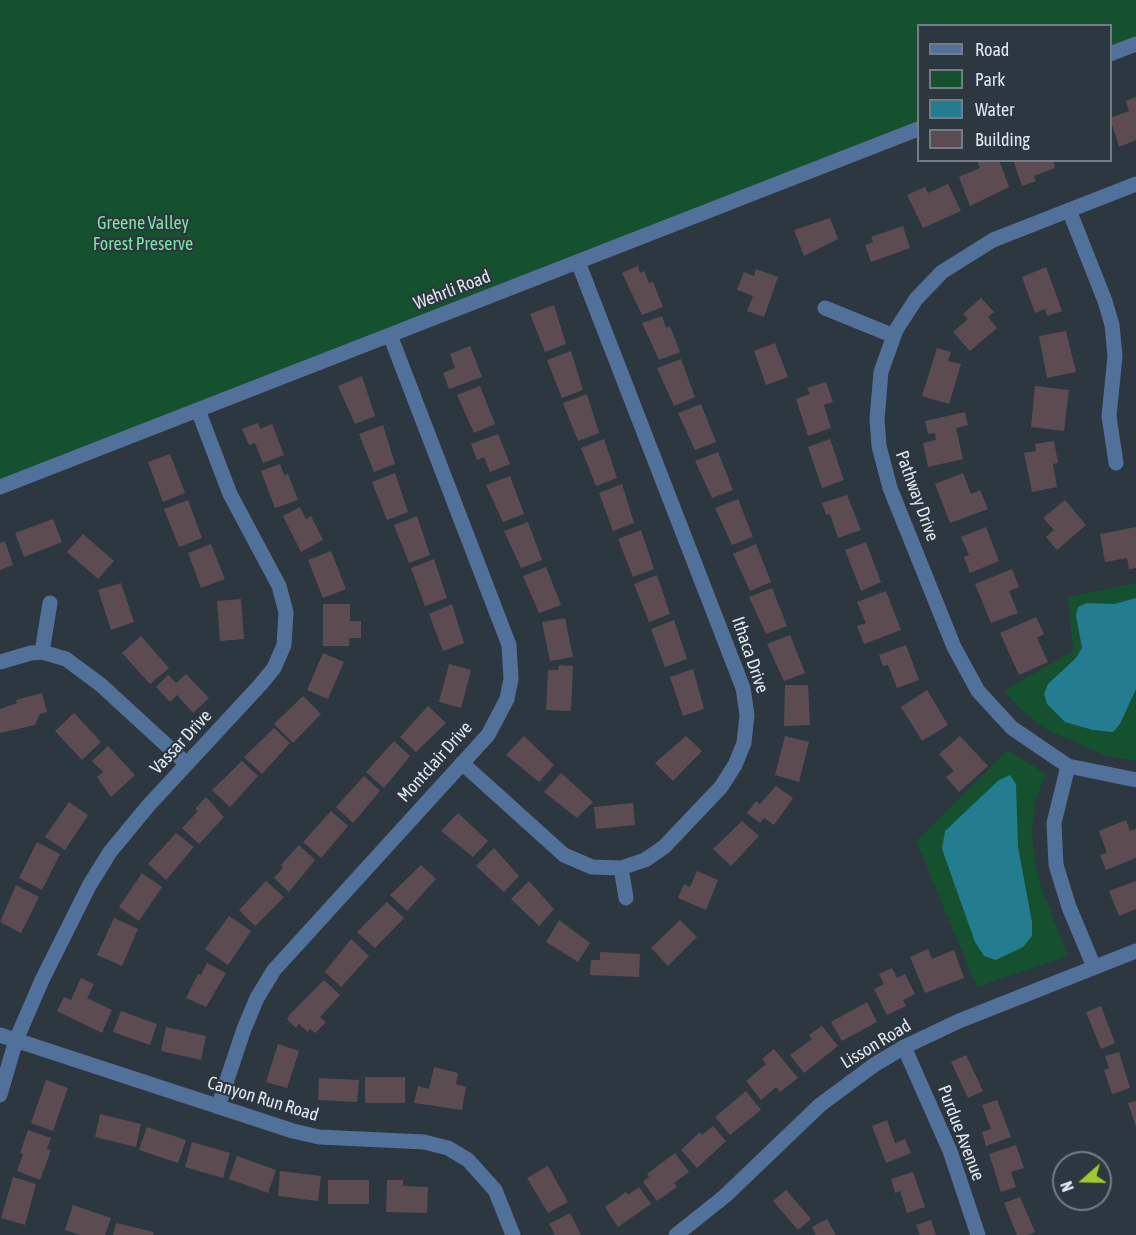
<!DOCTYPE html>
<style>
body{margin:0}
#map{position:relative;width:1136px;height:1235px;overflow:hidden;background:#2c3740;font-family:"Asap Condensed",sans-serif}
canvas{display:block}
.legend{position:absolute;left:917px;top:24px;width:195px;height:138px;box-sizing:border-box;background:#2c3740;border:2px solid #747d86;margin:0;padding:8px 10px;list-style:none;font-size:18px;color:#e1e7ee}
.legend li{display:flex;align-items:center;gap:12px;height:30px}
.legend b{width:30px;border:2px solid #747d86}
.north{position:absolute;left:1052px;top:1151px;width:60px;height:60px;box-sizing:border-box;background:#2c3740;border:2px solid #747d86;border-radius:50%;rotate:250deg;font-size:16px;font-weight:700;line-height:24px;text-align:center;color:#e1e7ee}
.north::after{content:'';display:block;margin:auto;width:21px;height:27px;background:#9dca30;clip-path:polygon(50% 0,100% 100%,50% 72%,0 100%)}
</style>
<div id="map">
<canvas width="1136" height="1235"></canvas>
<ul class="legend">
<li><b style="height:8px;background:#51709a"></b>Road</li>
<li><b style="height:16px;background:#15512e"></b>Park</li>
<li><b style="height:16px;background:#237c8f"></b>Water</li>
<li><b style="height:16px;background:#5c4c52"></b>Building</li>
</ul>
<div class="north">N</div>
</div>
<script>
const context = document.querySelector('canvas').getContext('2d');
context.lineJoin = 'round';
function fillPath(path, color) { context.fillStyle = color; context.fill(path, 'evenodd'); }
const poly = rows => new Path2D(rows.map(r => 'M' + r).join(''));
function strokePath(path, color, width, dash) { context.strokeStyle = color; context.lineWidth = width; context.lineCap = dash ? 'butt' : 'round'; context.setLineDash(dash || []); context.stroke(path); }
function write(font, color, halo, rows, align = 'center') {
  context.font = font + ' "Asap Condensed",sans-serif'; context.lineWidth = 4.5; context.setLineDash([]); context.textBaseline = 'middle'; context.strokeStyle = halo; context.fillStyle = color; for (const [text, x, y, turn = 0] of rows) {
    context.save(); context.translate(x, y); context.rotate((+turn || 0) * Math.PI / 180); context.textAlign = isNaN(turn) ? turn : align; if (halo) context.strokeText(text, 0, 0); context.fillText(text, 0, 0); context.restore();
  }
}
fillPath(poly([
 [0,0,1136,0,1136,44,1111,54,1110,26,918,26,918,129,0,487],
 [1136,583,1136,761,1107,756,1047,730,1023,711,1004,691,1073,651,1068,597],
 [1008,750,1046,774,1035,801,1032,830,1034,857,1041,887,1068,956,977,987,916,841]
]), '#15512e');
fillPath(poly([
 [1136,598,1136,689,1120,724,1113,732,1093,730,1065,722,1047,704,1044,694,1048,684,1076,658,1082,648,1076,615,1078,607,1087,603,1114,604],
 [1010,775,1016,784,1018,847,1032,922,1032,936,1023,947,996,960,984,956,975,942,942,849,945,831,999,780]
]), '#237c8f');
fillPath(poly([
 [1136,97,1136,140,1119,147,1110,118,1129,111,1126,101],
 [977,160,999,160,1009,187,970,206,959,177,980,168],
 [1013,160,1053,160,1055,168,1034,176,1036,181,1022,186],
 [948,184,961,211,923,228,907,195,925,187,928,193],
 [830,218,838,239,804,256,794,230],
 [903,226,910,248,871,262,865,245,873,242,871,237],
 [638,266,640,273,644,271,649,283,653,282,663,307,642,315,622,273],
 [1046,267,1062,311,1047,316,1045,309,1035,313,1022,277],
 [756,269,778,277,764,317,747,311,753,296,737,290,744,272,754,276],
 [981,298,994,312,988,317,997,328,970,351,953,332,968,319,963,314],
 [554,305,566,344,545,352,530,314],
 [662,316,666,328,670,326,680,352,659,360,642,323],
 [1066,331,1076,372,1047,378,1039,336],
 [775,343,788,377,766,385,754,351],
 [470,346,482,377,449,389,443,373,455,368,450,354],
 [937,348,951,352,948,361,961,364,949,404,922,396],
 [571,351,583,390,562,398,547,360],
 [681,359,695,397,674,406,657,368],
 [362,376,375,416,355,424,338,386],
 [826,382,833,402,824,405,831,428,808,436,796,399,810,394,807,388],
 [480,386,495,424,474,433,457,395],
 [1035,386,1069,390,1064,431,1031,427],
 [587,394,599,433,578,441,563,403],
 [701,404,716,442,695,450,678,413],
 [965,412,968,425,956,428,963,459,928,467,923,443,936,440,935,433,928,434,925,421],
 [258,423,260,429,272,424,284,455,263,463,255,443,249,445,242,429],
 [383,425,395,464,374,472,359,434],
 [498,434,510,464,490,472,484,457,477,460,471,444],
 [604,439,617,478,596,486,581,448],
 [830,439,844,480,822,488,808,447],
 [1054,441,1058,463,1053,464,1057,487,1032,492,1024,453,1036,451,1035,444],
 [718,452,733,490,712,498,695,461],
 [170,454,185,493,163,502,148,462],
 [280,464,284,475,288,474,298,500,275,508,261,471],
 [395,473,408,512,387,520,372,482],
 [963,473,971,494,980,490,988,509,950,523,935,484],
 [510,476,524,514,503,522,486,485],
 [622,484,634,523,613,531,599,493],
 [847,495,861,530,838,538,830,514,826,515,822,503],
 [738,499,753,537,732,545,715,508],
 [188,500,202,538,179,547,164,509],
 [1065,500,1086,525,1057,550,1046,537,1054,530,1043,518],
 [300,507,306,519,311,516,323,540,301,552,283,516],
 [417,516,430,555,409,563,394,525],
 [53,519,62,542,24,557,15,533],
 [528,522,542,560,521,568,504,531],
 [986,527,999,561,970,573,964,557,969,555,961,537],
 [1136,527,1136,568,1129,569,1127,558,1105,562,1100,534],
 [641,530,654,569,633,577,618,539],
 [83,534,114,561,98,579,67,552],
 [5,541,13,565,0,570,0,543],
 [866,542,881,582,861,591,845,550],
 [211,544,225,579,201,588,188,553],
 [756,544,771,582,750,591,733,554],
 [331,551,346,589,323,598,308,560],
 [434,559,447,598,425,606,411,568],
 [546,567,561,605,539,613,523,576],
 [1012,569,1019,587,1009,591,1018,613,991,623,975,584],
 [657,575,670,614,649,622,634,584],
 [121,583,134,622,111,630,98,590],
 [772,588,787,626,766,634,749,597],
 [886,591,901,630,864,644,857,626,866,623,857,602],
 [241,599,244,639,220,641,217,601],
 [323,604,350,604,350,621,361,621,361,638,349,638,349,646,323,646],
 [452,604,464,643,443,651,429,614],
 [1036,617,1044,634,1037,638,1048,662,1019,675,1000,633],
 [565,618,573,657,550,661,542,622],
 [674,620,687,659,665,667,651,629],
 [790,635,805,673,784,681,767,644],
 [141,636,169,668,150,684,122,653],
 [906,645,919,680,897,688,888,665,883,666,879,655],
 [323,653,344,662,328,699,307,690],
 [449,664,471,670,461,708,439,702],
 [559,665,573,666,571,711,546,710,548,670,558,670],
 [693,669,704,709,683,716,670,677],
 [186,674,209,698,193,713,177,695,170,702,156,687,168,675,176,683],
 [785,685,808,685,810,725,784,726],
 [927,690,948,725,922,741,901,707],
 [42,693,47,712,40,714,35,725,0,733,0,709,17,703,16,700],
 [303,696,321,714,293,743,274,724],
 [428,706,446,723,416,752,400,737],
 [74,713,101,742,82,760,55,731],
 [274,728,290,743,262,774,244,757],
 [524,736,554,765,539,782,506,755],
 [686,736,702,751,673,781,655,763],
 [785,736,809,742,799,782,775,775],
 [960,736,988,766,959,792,946,777,954,771,939,754],
 [394,741,410,756,384,788,366,772],
 [108,746,135,775,111,797,97,777,103,772,92,761],
 [242,761,258,776,230,807,212,790],
 [561,773,593,802,577,818,544,792],
 [364,776,380,791,353,823,336,807],
 [776,786,793,798,774,825,764,818,760,823,747,813,756,801,760,804],
 [206,797,224,817,199,844,182,828,198,811,195,809],
 [69,802,88,815,65,850,45,837],
 [633,803,635,825,596,829,594,807],
 [331,811,348,826,321,858,303,842],
 [458,813,488,841,473,857,441,831],
 [1126,820,1130,831,1136,829,1136,858,1106,870,1100,855,1107,853,1099,831],
 [742,821,759,836,731,866,713,849],
 [176,833,194,847,166,880,148,864],
 [37,842,60,854,42,890,19,878],
 [299,845,315,860,289,892,274,878,283,868,281,865],
 [494,848,519,876,504,892,476,866],
 [421,865,436,879,407,911,390,895],
 [697,871,718,880,706,910,678,898,684,884,690,887],
 [142,873,162,887,139,921,119,907],
 [266,881,284,897,255,926,239,910],
 [529,881,554,909,539,926,511,899],
 [1136,881,1136,909,1119,916,1109,891],
 [16,885,39,897,21,933,0,922],
 [387,902,404,918,375,948,357,932],
 [229,916,251,931,228,965,205,949],
 [114,918,138,929,122,966,97,955],
 [559,920,590,943,578,962,546,942],
 [680,920,697,937,668,966,651,948],
 [351,939,369,956,341,987,325,972],
 [928,949,932,959,954,950,964,978,925,993,910,957],
 [600,952,640,954,639,977,590,975,591,960,600,960],
 [207,963,226,973,206,1007,186,998,198,974,201,975],
 [892,968,897,978,905,974,915,994,903,1000,906,1006,887,1015,874,989,884,984,879,974],
 [81,978,94,984,87,998,112,1010,102,1033,57,1011,64,997,71,1000],
 [324,980,340,995,320,1017,326,1022,315,1033,310,1029,308,1032,299,1024,296,1028,287,1019,290,1014],
 [867,1002,877,1022,842,1041,831,1022],
 [1101,1006,1115,1043,1101,1049,1086,1012],
 [121,1011,157,1024,150,1045,113,1032],
 [822,1026,838,1046,804,1073,790,1055,812,1039,809,1035],
 [166,1027,206,1036,201,1060,161,1051],
 [278,1044,299,1051,287,1088,266,1082],
 [774,1049,798,1078,780,1092,776,1087,761,1100,746,1081,766,1064,762,1059],
 [1119,1052,1130,1088,1112,1094,1104,1070,1109,1068,1105,1056],
 [966,1055,983,1091,968,1098,951,1062],
 [434,1067,458,1073,456,1084,466,1087,462,1110,414,1103,418,1086,429,1089],
 [365,1077,405,1077,405,1103,365,1103],
 [319,1078,359,1080,357,1102,318,1100],
 [46,1080,68,1088,53,1131,31,1123],
 [746,1091,761,1110,730,1135,715,1117],
 [997,1100,1011,1137,986,1146,982,1132,991,1129,982,1105],
 [1136,1101,1136,1127,1128,1103],
 [100,1114,141,1124,136,1147,95,1137],
 [887,1120,895,1143,905,1139,911,1153,886,1163,872,1126],
 [713,1126,726,1141,697,1168,681,1150,700,1132,702,1135],
 [147,1127,186,1140,178,1163,139,1150],
 [28,1130,51,1138,47,1149,51,1150,40,1180,17,1171,23,1154,20,1153],
 [192,1142,230,1153,223,1178,185,1167],
 [1016,1145,1024,1168,1011,1172,1016,1187,1001,1192,989,1154],
 [675,1153,689,1172,674,1183,677,1187,657,1201,643,1182,649,1177,647,1174],
 [237,1156,276,1170,268,1193,229,1179],
 [548,1166,568,1202,548,1213,527,1178],
 [280,1171,321,1176,318,1201,278,1196],
 [913,1172,925,1207,907,1213,900,1191,895,1193,891,1179],
 [13,1177,36,1184,25,1225,1,1218],
 [328,1180,369,1180,369,1204,328,1204],
 [387,1180,403,1180,403,1186,428,1187,427,1213,386,1212],
 [639,1187,651,1204,618,1227,605,1207,626,1192,628,1195],
 [786,1190,811,1219,798,1230,773,1201],
 [1020,1197,1035,1232,1028,1235,1017,1235,1004,1203],
 [73,1205,111,1218,105,1235,80,1235,65,1230],
 [570,1213,581,1235,555,1235,549,1224],
 [827,1219,836,1235,816,1235,812,1227],
 [931,1220,936,1235,920,1235,916,1225],
 [116,1223,154,1232,153,1235,113,1235]
]), '#5c4c52');
strokePath(poly([
 [1110,54,1136,44],
 [1136,184,993,240,942,272,916,299,896,330,881,372,877,419,879,446,890,488,954,647,978,691,1012,728,1068,766,1136,780],
 [1069,210,1105,301,1112,325,1115,356,1109,416,1116,463],
 [825,308,894,336],
 [0,487,918,129],
 [42,652,50,603],
 [0,662,31,653,42,652,66,659,101,685,187,764],
 [462,763,564,855,592,867,621,868,645,860,664,847,721,787,735,765,744,743,747,715,743,688,578,262],
 [1068,766,1054,823,1056,865,1069,907,1094,967],
 [621,868,626,898],
 [0,1035,293,1131,319,1137,424,1142,448,1148,468,1160,495,1190,513,1235],
 [904,1047,950,1151,978,1235],
 [0,1095,16,1040,42,980,89,886,110,852,148,806,261,684,274,668,284,645,286,612,279,586,230,494,198,410],
 [218,1107,244,1029,257,998,274,970,488,735,507,699,511,679,509,645,390,335]
]), '#51709a', 15);
strokePath(poly([
 [676,1235,725,1196,820,1105,874,1065,904,1047,959,1021,1136,951]
]), '#51709a', 15);
write('18px', '#7ce4a0', '#2c3740', [
 ["Greene Valley",143,223],
 ["Forest Preserve",143,244]
]);
write('18px', '#e1e7ee', '#2c3740', [
 ["Wehrli Road",452,290,-21],
 ["Pathway Drive",917,496,70],
 ["Ithaca Drive",750,655,71],
 ["Vassar Drive",181,742,-47],
 ["Montclair Drive",435,762,-48],
 ["Lisson Road",876,1044,-31],
 ["Canyon Run Road",263,1099,17],
 ["Purdue Avenue",961,1133,69]
]);
</script>
